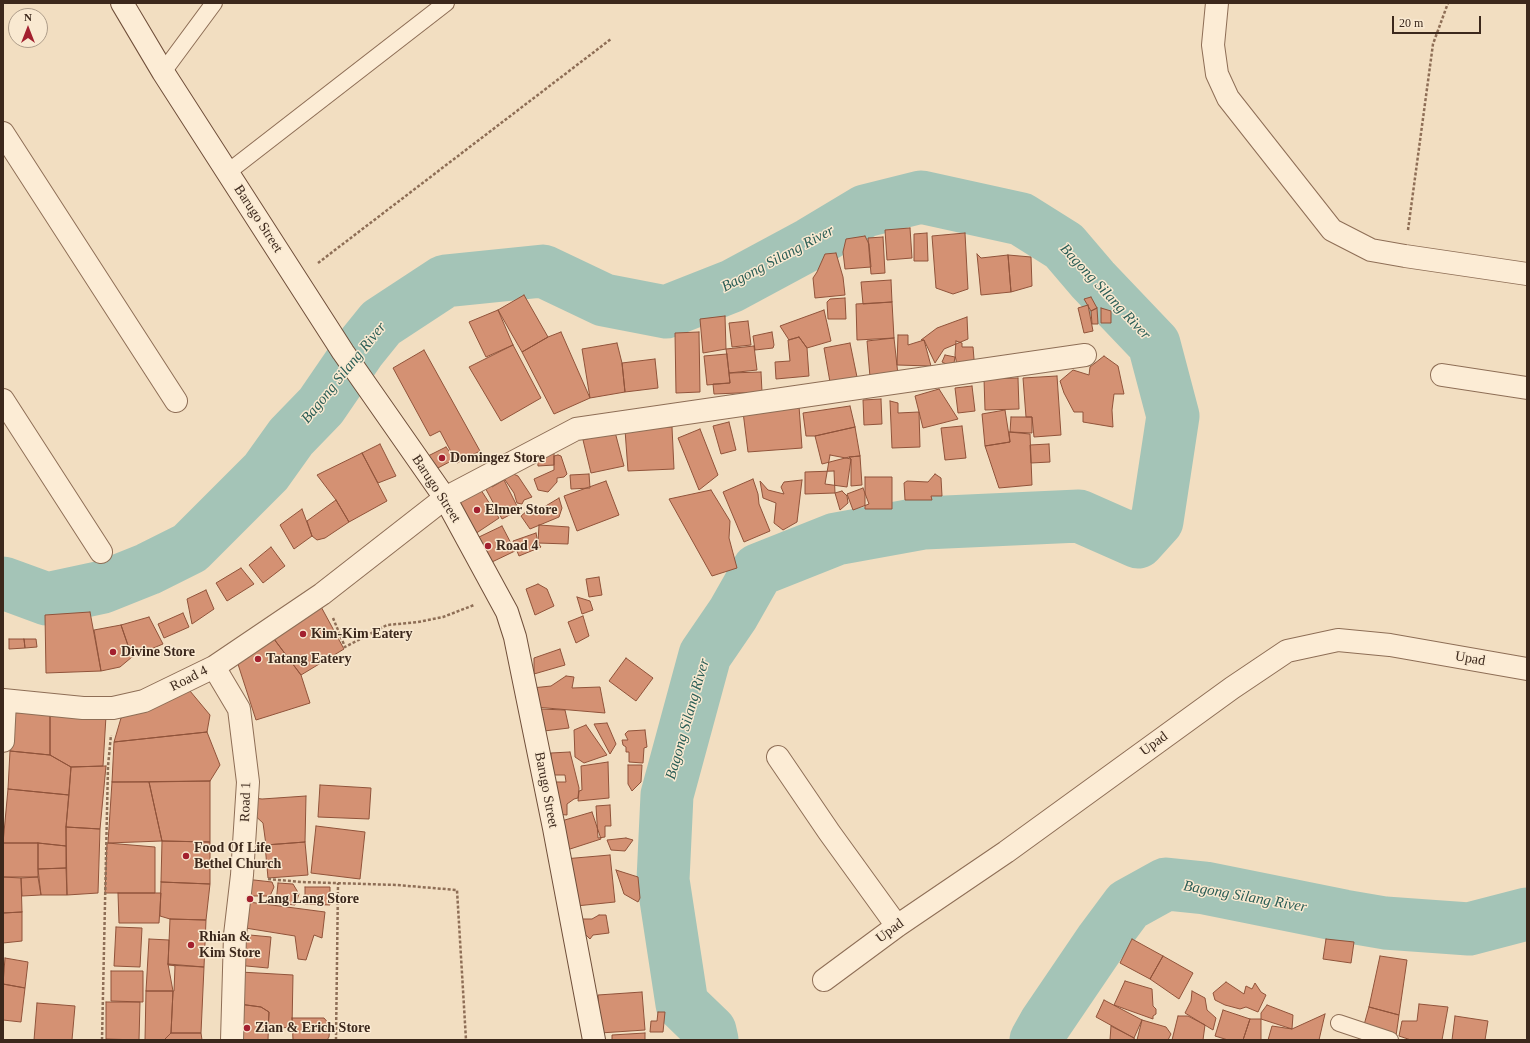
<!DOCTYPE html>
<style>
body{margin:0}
#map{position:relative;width:1530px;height:1043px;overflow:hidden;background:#f2dec1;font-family:"Times New Roman",serif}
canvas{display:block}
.frame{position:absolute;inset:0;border:4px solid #3c281c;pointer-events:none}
.north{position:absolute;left:8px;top:8px;width:40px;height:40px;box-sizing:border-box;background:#f9e9d1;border:1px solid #ad9c89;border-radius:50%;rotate:0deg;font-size:11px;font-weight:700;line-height:16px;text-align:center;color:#3c281c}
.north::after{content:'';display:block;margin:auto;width:14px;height:18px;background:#a3202f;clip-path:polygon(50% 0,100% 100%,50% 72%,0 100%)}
.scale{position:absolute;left:1392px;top:16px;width:89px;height:18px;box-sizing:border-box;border:2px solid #3c281c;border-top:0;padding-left:5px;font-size:12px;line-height:14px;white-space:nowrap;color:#3c281c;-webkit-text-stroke:3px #f9e9d1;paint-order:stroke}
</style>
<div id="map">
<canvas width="1530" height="1043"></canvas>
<div class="frame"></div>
<div class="north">N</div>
<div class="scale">20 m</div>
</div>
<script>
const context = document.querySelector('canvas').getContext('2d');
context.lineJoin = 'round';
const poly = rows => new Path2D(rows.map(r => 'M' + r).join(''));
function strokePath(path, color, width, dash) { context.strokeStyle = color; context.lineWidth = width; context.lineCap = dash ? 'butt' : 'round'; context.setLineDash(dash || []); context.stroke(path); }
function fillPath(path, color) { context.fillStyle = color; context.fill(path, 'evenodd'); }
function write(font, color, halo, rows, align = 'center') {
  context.font = font + ' "Times New Roman",serif'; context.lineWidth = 3; context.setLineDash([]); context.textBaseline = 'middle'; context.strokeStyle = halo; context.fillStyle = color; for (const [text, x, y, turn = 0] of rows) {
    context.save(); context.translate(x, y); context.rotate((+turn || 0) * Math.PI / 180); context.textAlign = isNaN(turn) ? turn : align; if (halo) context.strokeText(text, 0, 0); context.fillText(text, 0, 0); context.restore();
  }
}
strokePath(poly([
 [3,583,47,599,103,587,148,569,190,548,266,472,291,437,321,406,360,349,381,323,445,281,543,271,604,300,666,312,732,286,810,244,865,211,921,197,1021,219,1064,246,1093,280,1154,344,1173,416,1157,521,1138,542,1079,516,924,523,836,539,758,570,733,614,705,655,667,795,663,880,682,1004,710,1031,712,1040],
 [1036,1040,1045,1024,1102,940,1128,905,1166,884,1205,888,1344,916,1385,923,1469,929,1527,914]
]), '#a4c4b7', 53);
const building = poly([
 [910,228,912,258,887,260,885,230,910,228],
 [927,233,928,261,914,261,914,234,927,233],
 [965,233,968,289,953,294,936,288,932,236,965,233],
 [865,236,869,244,871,267,845,269,843,252,846,239,865,236],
 [883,237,885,273,871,274,868,238,883,237],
 [836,253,843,277,845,295,815,298,813,278,817,272,825,254,836,253],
 [977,254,981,258,1008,255,1011,292,981,295,977,254],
 [1008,255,1031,257,1032,286,1011,292,1008,255],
 [891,280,892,302,863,304,861,282,891,280],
 [524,295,548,337,522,352,498,310,524,295],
 [1091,297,1097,308,1091,311,1084,299,1091,297],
 [845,298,846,319,828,319,827,302,830,299,845,298],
 [892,302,894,338,857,340,856,304,892,302],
 [1088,305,1093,331,1084,333,1078,308,1088,305],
 [1097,308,1098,324,1092,324,1091,311,1097,308],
 [1101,308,1111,311,1111,323,1101,323,1101,308],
 [498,310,513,345,486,357,469,322,498,310],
 [824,310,831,341,807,348,799,337,789,340,780,326,824,310],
 [725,316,726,349,703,353,700,319,725,316],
 [967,317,968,339,944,349,935,363,924,340,921,340,937,328,967,317],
 [748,321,751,345,732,347,729,323,748,321],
 [561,332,590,398,554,414,522,352,548,337,561,332],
 [699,332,700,392,676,393,675,333,699,332],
 [772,332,774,345,773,348,755,350,753,336,772,332],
 [898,335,908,335,908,345,924,340,931,366,897,365,898,335],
 [799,337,807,348,809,376,776,379,775,362,790,361,788,340,799,337],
 [894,338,898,375,870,377,867,341,894,338],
 [956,341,962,343,962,347,973,347,974,359,970,367,957,365,955,355,956,341],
 [617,343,622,363,625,392,590,398,582,349,617,343],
 [850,343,857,377,830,382,824,348,850,343],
 [513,345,541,398,501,421,469,367,513,345],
 [754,346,757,370,729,373,726,349,754,346],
 [424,350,480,451,457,463,440,431,430,436,393,368,424,350],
 [727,354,730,383,707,385,704,356,727,354],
 [945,355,955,357,953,369,947,369,946,364,942,362,945,355],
 [1104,356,1118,366,1124,394,1114,394,1112,410,1113,427,1083,422,1083,412,1074,412,1064,393,1060,381,1073,370,1089,375,1090,367,1104,356],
 [655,359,658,388,625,392,622,363,655,359],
 [761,372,762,392,714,394,713,384,730,383,729,373,761,372],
 [1057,376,1061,435,1034,437,1032,417,1026,417,1023,378,1057,376],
 [1018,378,1019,409,985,410,984,379,1018,378],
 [972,386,975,411,958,413,955,388,972,386],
 [939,389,958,419,923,428,915,396,939,389],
 [881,399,882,424,864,425,863,400,881,399],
 [890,401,898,403,898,413,919,412,920,447,892,448,890,401],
 [799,406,802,448,748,452,743,412,799,406],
 [850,406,855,427,815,436,806,436,803,413,850,406],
 [1005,410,1010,442,985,446,982,414,1005,410],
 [1011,417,1032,417,1032,433,1010,432,1011,417],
 [729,422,736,450,721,454,713,426,729,422],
 [962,426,966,458,945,460,941,428,962,426],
 [672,427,674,469,628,471,625,430,672,427],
 [855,427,860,456,849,457,822,464,815,436,855,427],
 [700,429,718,475,699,490,678,438,700,429],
 [615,432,624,466,591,473,583,440,615,432],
 [1009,432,1030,434,1032,485,999,488,985,446,1010,442,1009,432],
 [380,444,396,476,378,483,362,453,380,444],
 [1049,444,1050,462,1031,463,1030,445,1049,444],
 [446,447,455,459,436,469,428,456,446,447],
 [554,448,554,465,538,466,537,450,554,448],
 [362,453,387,501,349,522,336,500,317,475,362,453],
 [558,455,561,456,567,474,564,477,557,478,557,482,548,492,538,490,534,479,554,470,554,456,558,455],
 [830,455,851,459,847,487,825,484,830,455],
 [860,456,862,485,851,486,851,459,849,457,860,456],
 [834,471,835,493,805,494,805,472,834,471],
 [511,473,518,476,532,497,524,500,522,504,517,503,514,493,503,477,511,473],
 [589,474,590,488,571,489,570,475,589,474],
 [935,474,941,478,942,496,931,496,932,500,905,500,904,483,907,481,928,482,935,474],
 [865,477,892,477,892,509,865,509,865,477],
 [488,479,492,487,504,480,519,510,502,519,482,482,488,479],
 [753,479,758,494,759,504,770,531,744,542,723,492,753,479],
 [802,480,797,522,783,530,774,523,776,503,763,498,760,481,768,490,784,494,781,487,784,482,802,480],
 [606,481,619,515,577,531,564,496,606,481],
 [479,487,499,518,475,534,455,502,479,487],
 [863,488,869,504,853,510,847,494,863,488],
 [711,490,730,521,729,538,737,568,712,576,669,499,711,490],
 [842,491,847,496,848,503,840,510,835,493,842,491],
 [559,498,562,508,559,517,530,529,521,516,533,506,539,510,559,498],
 [336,500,349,522,325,538,317,540,312,536,307,521,336,500],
 [302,509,312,536,294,549,280,525,302,509],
 [539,525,569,527,568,544,538,543,539,525],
 [502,526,515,551,492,562,479,537,502,526],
 [536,533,538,543,541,547,519,556,513,541,536,533],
 [271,547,285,566,263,583,249,565,271,547],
 [241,568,254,584,227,601,216,583,241,568],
 [599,577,602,595,589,597,586,579,599,577],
 [538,584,547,589,554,606,535,615,526,589,538,584],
 [206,590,214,609,192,624,187,599,206,590],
 [577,597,590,601,593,610,582,614,577,597],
 [319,603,344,649,301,675,271,635,319,603],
 [90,612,101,671,46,673,45,615,90,612],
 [183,613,189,627,164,638,158,624,183,613],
 [583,616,589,636,576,643,568,622,583,616],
 [149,617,163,644,132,657,121,625,149,617],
 [121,625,132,657,120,667,101,671,94,630,121,625],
 [271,635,301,675,310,703,256,720,236,658,271,635],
 [9,639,24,639,25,648,9,649,9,639],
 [24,639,36,639,37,647,25,648,24,639],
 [560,649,565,665,534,674,534,658,560,649],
 [626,658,653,678,636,701,609,681,626,658],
 [566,676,574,677,572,688,600,687,605,713,535,707,532,688,551,686,566,676],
 [190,691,210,715,207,732,114,742,121,718,190,691],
 [540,709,565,710,569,728,544,731,540,709],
 [50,711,106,716,103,766,71,767,50,755,50,711],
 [50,711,50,755,10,751,14,713,50,711],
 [607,723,616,744,610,754,594,724,607,723],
 [586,725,607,755,584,763,575,757,574,730,586,725],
 [645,730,647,747,644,748,643,763,629,762,629,752,626,752,626,747,623,745,622,740,628,740,625,734,628,731,645,730],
 [207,732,220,765,210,781,112,782,114,742,207,732],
 [10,751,50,755,71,767,69,795,8,789,10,751],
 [570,752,579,788,578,798,574,799,567,804,567,815,555,814,550,782,566,782,565,775,551,775,551,753,570,752],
 [608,762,609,798,578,801,579,791,582,790,581,766,608,762],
 [628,765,642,765,641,782,632,791,628,784,628,765],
 [106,766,100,829,66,827,71,767,106,766],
 [210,781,210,842,162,841,149,782,210,781],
 [112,782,149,782,162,841,108,843,112,782],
 [320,785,371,788,369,819,318,817,320,785],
 [8,789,69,795,66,827,66,846,38,843,3,843,8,789],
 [306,796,305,842,266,845,263,823,251,812,254,798,262,799,306,796],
 [610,805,611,826,605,826,605,837,598,838,596,806,610,805],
 [592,812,601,839,567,850,558,822,592,812],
 [316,826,365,832,360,879,311,873,316,826],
 [66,827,100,829,98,893,67,895,66,827],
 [626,838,633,840,625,851,611,850,607,840,626,838],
 [162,841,210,842,210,884,161,882,162,841],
 [305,842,308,875,268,878,265,845,305,842],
 [3,843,38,843,38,877,3,877,3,843],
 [38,843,66,846,66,868,38,869,38,843],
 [107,843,155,847,155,893,105,893,107,843],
 [610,855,615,902,576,906,564,859,610,855],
 [66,868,67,895,41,895,38,869,66,868],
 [616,870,638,877,640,898,638,902,624,894,616,870],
 [3,877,21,878,22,912,3,913,3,877],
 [38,877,41,895,22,896,21,878,38,877],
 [245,879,272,882,274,887,270,896,244,896,245,879],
 [161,882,210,884,206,920,170,919,160,916,161,882],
 [278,883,293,884,299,894,295,905,276,903,278,883],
 [305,887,330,887,330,905,305,904,305,887],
 [118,893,161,893,159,923,119,923,118,893],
 [241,901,325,912,322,938,314,935,306,960,298,959,295,936,239,927,241,901],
 [22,912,22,941,3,943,3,913,22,912],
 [599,915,606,915,609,933,593,935,590,939,586,935,580,933,577,919,592,919,599,915],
 [170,919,206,920,204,967,168,965,170,919],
 [116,927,142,928,140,967,114,966,116,927],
 [239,934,271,937,268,968,236,965,239,934],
 [149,939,169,940,168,964,175,966,174,991,146,991,149,939],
 [1132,939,1163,956,1150,979,1120,963,1132,939],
 [1326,939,1354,942,1351,963,1323,959,1326,939],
 [1163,956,1193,973,1179,999,1150,979,1163,956],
 [1380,956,1407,960,1399,1015,1369,1007,1380,956],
 [5,958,28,962,25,988,3,984,5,958],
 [168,964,204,967,201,1033,171,1033,173,991,168,964],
 [111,971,143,971,143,1002,111,1001,111,971],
 [240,972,293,975,292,1027,268,1029,269,1012,261,1007,239,1004,240,972],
 [1125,981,1152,989,1153,1006,1156,1009,1156,1014,1153,1016,1153,1019,1114,1005,1125,981],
 [1226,982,1244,994,1246,986,1252,989,1255,983,1261,992,1266,995,1258,1012,1246,1007,1240,1009,1225,1005,1215,1000,1213,993,1226,982],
 [3,984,25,988,21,1022,3,1020,3,984],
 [146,991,173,991,171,1033,164,1040,145,1040,146,991],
 [1192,991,1205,998,1207,1010,1216,1018,1213,1030,1185,1013,1191,1001,1192,991],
 [642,992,645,1030,600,1033,598,995,642,992],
 [1104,1000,1142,1020,1134,1038,1096,1017,1104,1000],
 [106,1002,140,1002,139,1040,106,1039,106,1002],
 [37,1003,75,1006,72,1040,34,1040,37,1003],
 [239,1004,261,1007,269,1012,268,1040,235,1040,239,1004],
 [1419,1004,1448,1007,1442,1040,1411,1040,1399,1036,1402,1021,1417,1021,1419,1004],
 [1267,1005,1293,1015,1292,1029,1261,1019,1261,1013,1267,1005],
 [1369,1007,1399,1015,1396,1036,1364,1025,1369,1007],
 [1223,1010,1250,1019,1243,1040,1228,1040,1215,1036,1223,1010],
 [658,1012,665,1012,663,1032,650,1032,651,1021,657,1021,658,1012],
 [1325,1014,1319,1040,1268,1040,1272,1026,1292,1029,1325,1014],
 [1178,1016,1188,1016,1205,1025,1203,1040,1172,1040,1178,1016],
 [1455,1016,1488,1021,1485,1040,1452,1040,1455,1016],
 [292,1018,324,1018,330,1025,329,1037,327,1040,293,1040,292,1018],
 [1250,1019,1261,1019,1261,1040,1243,1040,1250,1019],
 [1142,1020,1166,1027,1171,1034,1168,1040,1137,1040,1142,1020],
 [1111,1026,1134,1038,1135,1040,1110,1040,1111,1026],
 [171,1033,201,1033,202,1040,164,1040,171,1033],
 [645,1033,645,1040,612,1040,612,1035,645,1033]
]);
fillPath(building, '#d49173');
strokePath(building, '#90533a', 1);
const lane = poly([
 [163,72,214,3],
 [228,172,446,3],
 [1339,1023,1390,1040]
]);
const street = poly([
 [1217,3,1213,45,1217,74,1228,98,1332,230,1371,250,1405,256,1527,274],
 [3,133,176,401],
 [1442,375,1527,388],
 [3,400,101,552],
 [214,667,239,709,248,782,242,875,235,935,232,1040],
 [3,700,83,708,113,708,144,701,214,667,322,594,445,498,576,429,1085,355],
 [3,741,5,701],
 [778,757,829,832,897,926],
 [824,980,897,926,1006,852,1232,688,1287,651,1338,640,1390,645,1527,669]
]);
const secondary = poly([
 [122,3,163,72,343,352,445,498,507,612,515,637,554,828,594,1040]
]);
strokePath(lane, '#8e6e56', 18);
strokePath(street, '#8e6e56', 24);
strokePath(secondary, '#704f3a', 24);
strokePath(poly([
 [1408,230,1433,44,1448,3],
 [318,263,611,39],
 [333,618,345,647,387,625,418,622,443,617,474,605],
 [268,879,301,882,397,885,457,890,466,1040],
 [102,1040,108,766,111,735],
 [336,1040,338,883]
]), '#8e6e56', 2.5, [3, 2]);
strokePath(lane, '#fcecd5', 16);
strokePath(street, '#fcecd5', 22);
strokePath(secondary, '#fcecd5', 22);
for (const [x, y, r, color] of [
 [442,458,4,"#a3202f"],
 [477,510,4,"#a3202f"],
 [488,546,4,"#a3202f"],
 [303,634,4,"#a3202f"],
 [113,652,4,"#a3202f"],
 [258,659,4,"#a3202f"],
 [186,856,4,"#a3202f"],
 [250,899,4,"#a3202f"],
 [191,945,4,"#a3202f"],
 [247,1028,4,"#a3202f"]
]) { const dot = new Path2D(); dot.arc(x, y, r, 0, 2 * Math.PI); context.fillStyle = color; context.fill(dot); strokePath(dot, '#f9e9d1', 1.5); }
write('14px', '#3c281c', '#f9e9d1', [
 ["Barugo Street",258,219,57],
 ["Barugo Street",436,489,57],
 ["Upad",1470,659,10],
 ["Road 4",189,679,-27],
 ["Upad",1154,744,-36],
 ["Barugo Street",546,790,79],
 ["Road 1",246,802,-88],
 ["Upad",890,931,-36]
]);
write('bold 14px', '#3c281c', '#f9e9d1', [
 ["Domingez Store",450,458],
 ["Elmer Store",485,510],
 ["Road 4",496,546],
 ["Kim-Kim Eatery",311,634],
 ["Divine Store",121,652],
 ["Tatang Eatery",266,659],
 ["Food Of Life",194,848],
 ["Bethel Church",194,864],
 ["Lang Lang Store",258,899],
 ["Rhian &",199,937],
 ["Kim Store",199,953],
 ["Zian & Erich Store",255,1028]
], 'left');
write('italic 15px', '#2a5d55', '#f9e9d1', [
 ["Bagong Silang River",778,259,-28],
 ["Bagong Silang River",1105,292,47],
 ["Bagong Silang River",344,373,-51],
 ["Bagong Silang River",688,719,-74],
 ["Bagong Silang River",1245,897,10]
]);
</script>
